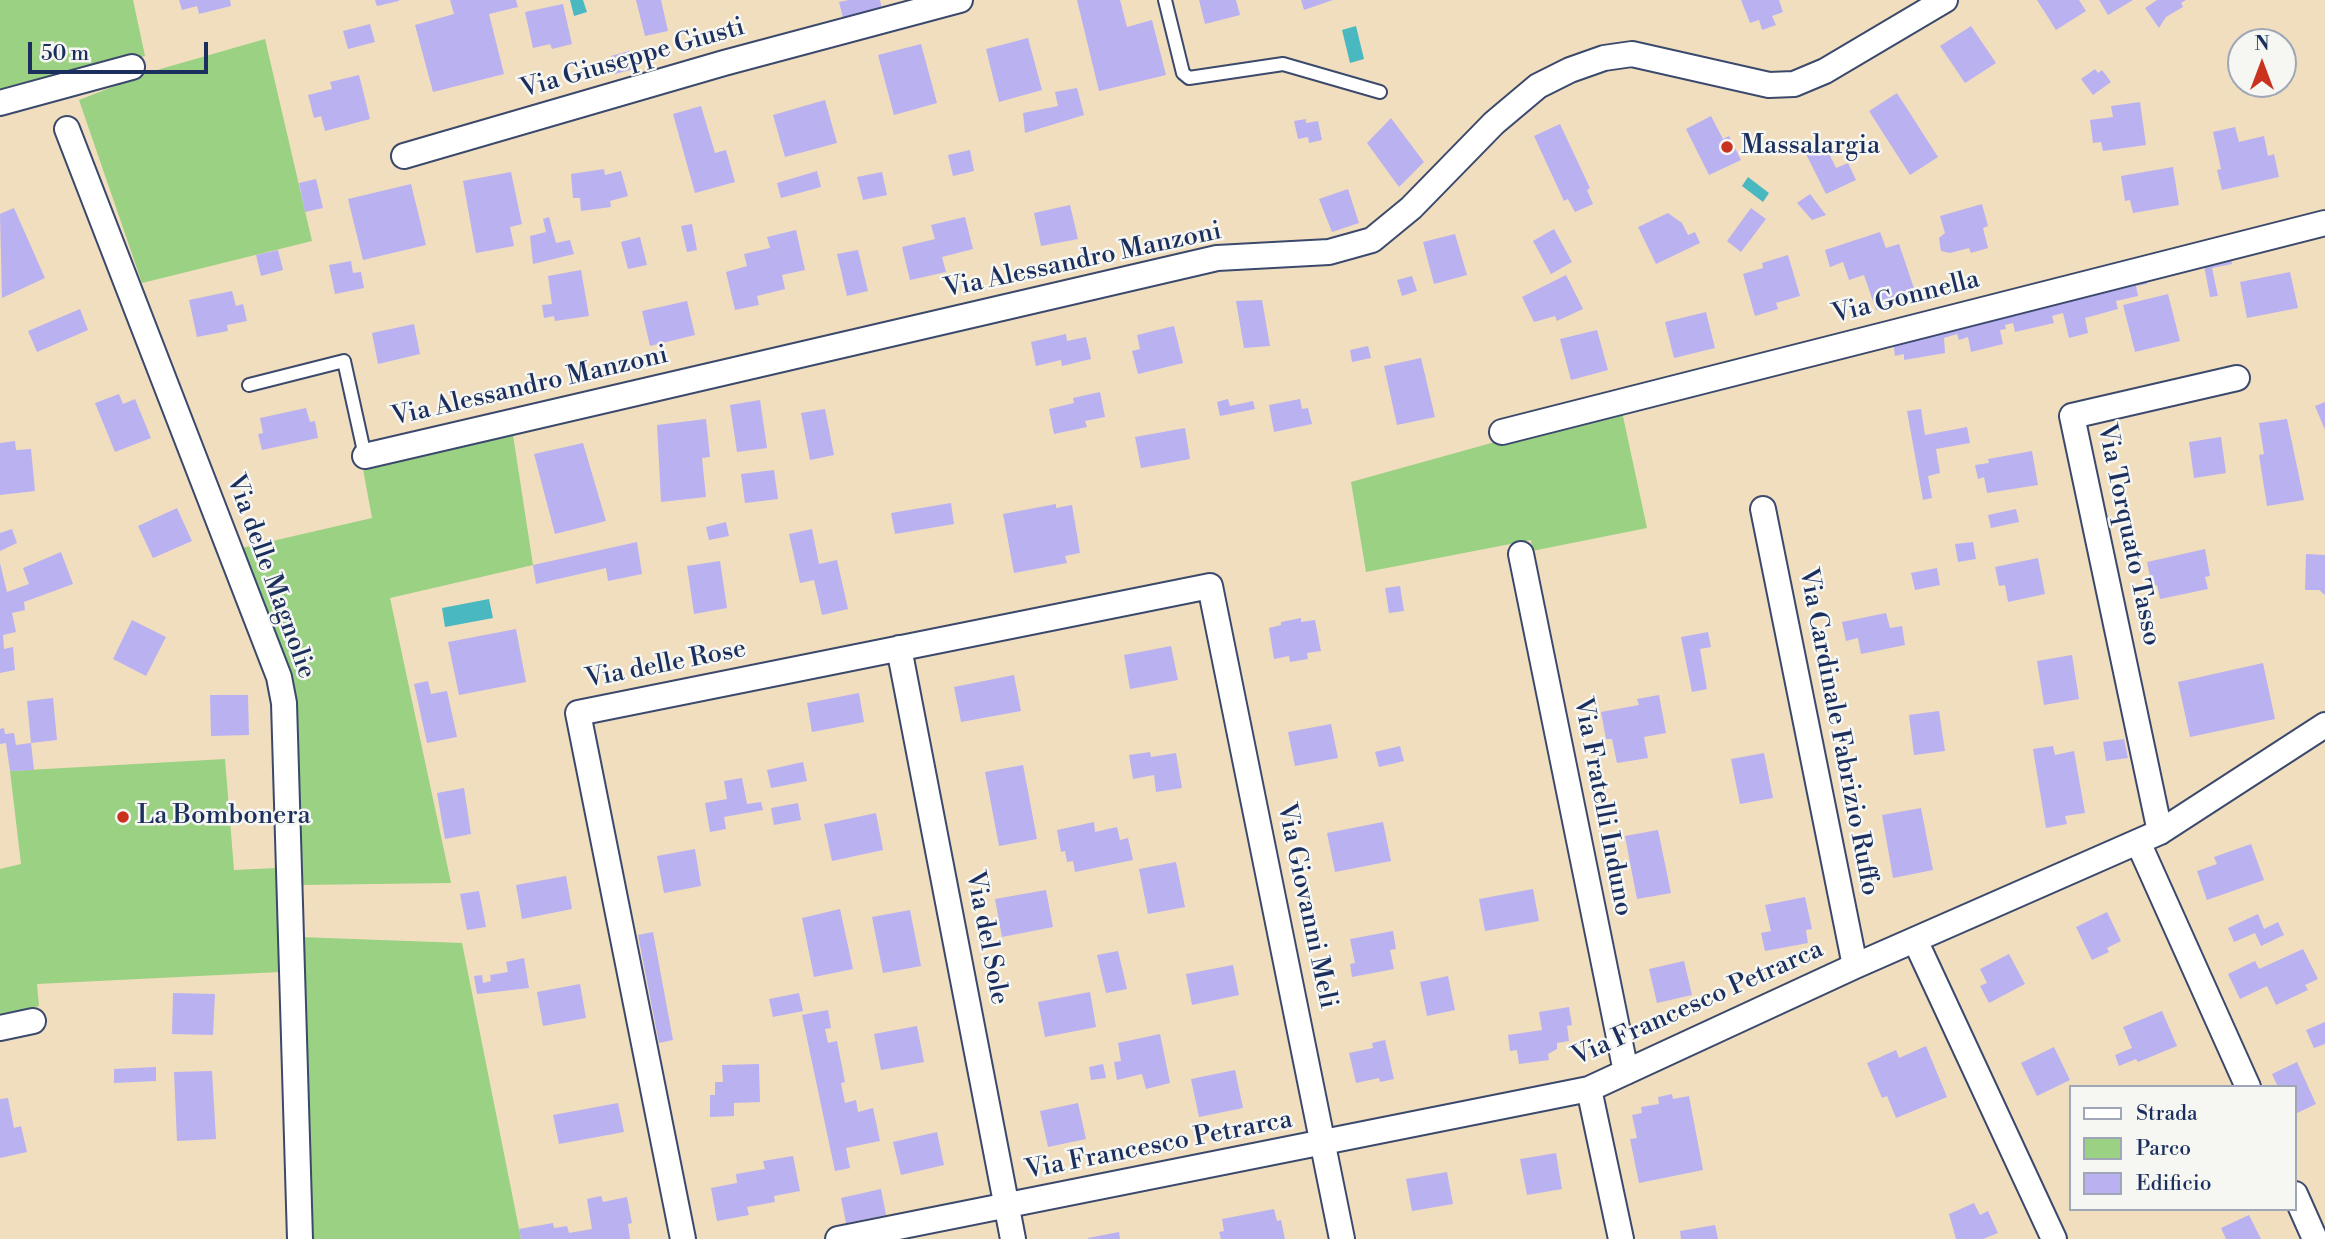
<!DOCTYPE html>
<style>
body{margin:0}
#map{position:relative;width:2325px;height:1239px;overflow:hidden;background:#f1debe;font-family:"Libre Bodoni",serif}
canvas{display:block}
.legend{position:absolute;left:2069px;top:1085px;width:228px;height:126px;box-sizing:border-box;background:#f6f6f2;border:2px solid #9ea6b7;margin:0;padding:9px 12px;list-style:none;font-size:21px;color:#1b2f5e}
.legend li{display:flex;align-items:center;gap:14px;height:35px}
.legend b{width:35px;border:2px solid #9ea6b7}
.north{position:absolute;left:2227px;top:28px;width:70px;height:70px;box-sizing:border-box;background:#f6f6f2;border:2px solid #9ea6b7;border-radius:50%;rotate:0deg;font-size:19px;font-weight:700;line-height:28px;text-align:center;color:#1b2f5e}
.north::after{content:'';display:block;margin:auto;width:24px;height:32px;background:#c8321e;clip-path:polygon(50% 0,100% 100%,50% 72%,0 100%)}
.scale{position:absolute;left:28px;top:42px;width:180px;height:32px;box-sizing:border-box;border:4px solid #1b2f5e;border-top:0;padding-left:9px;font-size:21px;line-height:24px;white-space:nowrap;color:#1b2f5e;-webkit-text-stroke:5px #f6f6f2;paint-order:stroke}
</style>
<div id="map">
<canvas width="2325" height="1239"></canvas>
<ul class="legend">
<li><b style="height:9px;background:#fff"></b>Strada</li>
<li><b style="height:19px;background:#9ad183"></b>Parco</li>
<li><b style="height:19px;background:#bab1f1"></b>Edificio</li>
</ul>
<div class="north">N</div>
<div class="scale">50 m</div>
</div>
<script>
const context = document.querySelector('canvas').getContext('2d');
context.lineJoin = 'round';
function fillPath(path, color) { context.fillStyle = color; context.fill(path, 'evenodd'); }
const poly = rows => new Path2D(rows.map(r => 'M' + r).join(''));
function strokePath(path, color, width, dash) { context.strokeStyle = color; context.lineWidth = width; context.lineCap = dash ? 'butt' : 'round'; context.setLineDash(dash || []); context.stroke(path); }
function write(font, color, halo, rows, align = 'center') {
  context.font = font + ' "Libre Bodoni",serif'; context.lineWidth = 5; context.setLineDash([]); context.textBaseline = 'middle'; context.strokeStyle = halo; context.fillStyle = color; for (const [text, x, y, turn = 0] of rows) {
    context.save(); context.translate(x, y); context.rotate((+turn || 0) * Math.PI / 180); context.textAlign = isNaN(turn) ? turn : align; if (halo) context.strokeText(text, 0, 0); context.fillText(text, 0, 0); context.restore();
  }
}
fillPath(poly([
 [0,0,133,0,145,56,0,96],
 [265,39,312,241,142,283,79,100,150,72],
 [1621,407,1647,528,1532,551,1531,540,1366,572,1351,482],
 [513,435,533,565,390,598,451,883,299,885,292,673,242,548,372,518,363,469],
 [225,759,234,870,277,868,280,972,37,984,39,1006,0,1015,0,869,21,864,10,771],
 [299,937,462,943,521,1239,310,1239]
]), '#9ad183');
fillPath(poly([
 [570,0,583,0,587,12,574,16],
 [1356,26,1364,59,1350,63,1342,30],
 [1748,177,1769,193,1763,202,1742,186],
 [489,599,493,618,445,627,442,608]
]), '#4ab8c1');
fillPath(poly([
 [179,0,230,0,231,6,199,14,197,6,182,10],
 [375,0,399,0,399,1,377,6],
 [450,0,516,0,518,7,489,14,504,74,433,92,415,25,454,14],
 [636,0,661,0,668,31,645,36],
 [849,0,880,0,882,9,843,18,839,2],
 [1077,0,1120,0,1127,27,1152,20,1166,75,1099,91],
 [1199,0,1236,0,1240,15,1205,24],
 [1301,0,1333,0,1304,10],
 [1741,0,1779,0,1783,12,1772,16,1776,25,1762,30,1759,20,1750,23],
 [2037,0,2079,0,2086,11,2056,30],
 [2099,0,2133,0,2108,15],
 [2157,0,2186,0,2181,3,2183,7,2166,17,2159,28,2145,8],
 [563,4,572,44,552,49,550,44,533,48,525,12],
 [370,24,375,42,348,49,343,31],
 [1971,26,1996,63,1965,83,1940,46],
 [1028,38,1042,90,999,102,986,49],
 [921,44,937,103,894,115,878,55],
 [629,51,634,69,615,74,611,56],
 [2095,69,2098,73,2102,70,2111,82,2093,95,2081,79],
 [359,75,370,119,325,131,321,116,314,118,308,95,332,89,330,82],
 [1077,88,1084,115,1025,133,1023,113,1058,106,1055,92],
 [1897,93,1938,157,1910,175,1869,111],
 [825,100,837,143,785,157,773,115],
 [2140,102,2146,145,2103,151,2101,142,2093,143,2090,120,2113,117,2111,106],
 [701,106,715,153,726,150,735,182,695,193,673,114],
 [1711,116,1723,139,1729,136,1741,160,1709,175,1686,129],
 [1391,118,1424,162,1399,187,1367,143],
 [1306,119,1306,123,1318,121,1322,140,1309,143,1308,137,1298,139,1294,121],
 [1560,124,1590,188,1587,190,1593,204,1575,212,1568,199,1564,201,1534,136],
 [2235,127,2239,142,2264,136,2268,156,2274,154,2279,177,2222,190,2217,170,2221,169,2213,132],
 [1824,143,1836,168,1848,163,1856,180,1826,194,1805,152],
 [970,150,974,171,953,176,948,155],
 [2173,167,2179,205,2133,213,2130,200,2125,201,2121,176],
 [604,169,605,175,621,171,628,196,610,201,611,207,581,211,580,198,573,198,571,174],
 [817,171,821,187,781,198,777,183],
 [511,172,522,224,510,227,514,246,476,253,463,181],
 [882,172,887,195,863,200,857,177],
 [316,179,323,208,305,212,299,183],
 [411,184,426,245,363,260,348,199],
 [1348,189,1359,223,1332,232,1319,199],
 [1810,194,1826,215,1812,220,1797,203],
 [1982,204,1988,226,1983,228,1988,248,1971,253,1969,248,1950,253,1941,251,1939,238,1945,233,1940,216],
 [1070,205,1078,239,1041,246,1034,213],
 [14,208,45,278,2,298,0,214],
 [1751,208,1766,219,1741,252,1727,241],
 [1668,213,1682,223,1688,235,1695,232,1700,243,1656,264,1638,227],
 [549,217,556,243,570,240,574,254,533,264,530,236,546,232,543,219],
 [965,217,973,249,942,257,946,272,910,280,902,247,935,239,931,225],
 [692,224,697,250,687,252,681,226],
 [1554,229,1572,262,1551,274,1533,241],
 [796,230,805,270,782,275,785,289,757,296,759,305,735,310,726,272,747,266,744,254,770,248,767,237],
 [1880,232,1886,248,1899,244,1917,297,1876,310,1864,275,1849,280,1843,262,1830,267,1825,250],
 [1455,234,1467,275,1434,284,1423,242],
 [640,237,647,265,628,269,621,242],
 [278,250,283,270,261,276,256,255],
 [858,250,868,291,847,296,837,254],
 [1788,255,1800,296,1776,303,1778,309,1755,316,1743,274,1763,268,1762,263],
 [2230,255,2232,264,2212,268,2218,296,2210,297,2203,260],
 [351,261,353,273,361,272,364,288,335,294,329,265],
 [581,270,589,316,555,321,554,316,544,318,542,305,552,304,548,276],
 [2290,272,2298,308,2247,318,2240,282],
 [1566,275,1583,309,1557,321,1555,316,1534,322,1522,297],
 [1412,276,1417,291,1402,296,1397,280],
 [2145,277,2147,284,2136,286,2138,296,2116,301,2118,309,2085,318,2088,333,2069,338,2063,313,2052,316,2054,323,2015,332,2013,323,2005,325,2006,329,2000,330,2003,344,1971,352,1968,337,1959,340,1957,334,1944,338,1945,353,1904,360,1904,354,1895,356,1893,340],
 [232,291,236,306,243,304,247,321,227,325,228,331,197,337,189,300],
 [2168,294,2180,341,2135,352,2123,305],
 [1262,300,1270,346,1244,348,1236,301],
 [687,301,695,335,650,346,642,311],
 [80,309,88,330,37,352,28,331],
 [1706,312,1715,348,1674,358,1665,322],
 [414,324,420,354,378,364,372,333],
 [1174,326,1183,363,1138,374,1132,351,1140,349,1137,335],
 [1597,330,1608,370,1571,380,1560,339],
 [1066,334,1067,341,1086,337,1091,359,1062,366,1061,360,1036,366,1031,342],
 [1368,346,1371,358,1352,362,1350,350],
 [1421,358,1435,417,1397,425,1384,366],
 [1100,392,1105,417,1085,421,1087,427,1054,434,1049,409,1074,403,1073,398],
 [119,394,123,404,135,399,151,438,115,452,95,403],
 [1228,399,1230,406,1253,401,1255,409,1220,416,1217,402],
 [1300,399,1302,409,1308,408,1312,424,1274,432,1269,405],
 [760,400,767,448,737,452,730,405],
 [2325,402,2325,430,2315,406],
 [306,408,310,422,315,421,318,438,262,450,258,434,263,433,260,418],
 [825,409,834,455,810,460,801,413],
 [1921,409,1925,435,1967,427,1970,443,1936,449,1940,473,1928,476,1932,498,1923,500,1907,411],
 [706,419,710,457,702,458,706,497,661,502,657,425],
 [2287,419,2304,500,2267,506,2259,455,2264,454,2259,423],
 [1185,428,1190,459,1141,468,1135,437],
 [2221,437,2226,473,2194,478,2189,442],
 [15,441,16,450,31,449,35,491,0,495,0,443],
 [583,443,606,521,555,534,534,454],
 [2032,451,2038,485,1987,493,1984,477,1978,479,1975,465,1989,463,1988,459],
 [774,470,778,499,745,503,741,474],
 [951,503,954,524,895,534,891,513],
 [1056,504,1056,508,1072,505,1080,553,1065,556,1067,563,1014,573,1003,514],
 [177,508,192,541,153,558,138,526],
 [2016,509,2019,522,1991,528,1988,515],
 [726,522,729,536,709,540,706,527],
 [12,529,17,543,0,551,0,533],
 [812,529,819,564,837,560,848,609,822,615,814,580,800,583,789,534],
 [637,542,642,574,608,581,606,568,536,584,533,565],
 [1973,542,1976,559,1958,562,1955,544],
 [2205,549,2210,576,2205,577,2208,589,2160,599,2157,585,2152,586,2147,562],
 [61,552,73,584,24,602,25,610,12,613,16,632,3,635,4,649,13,647,15,670,0,673,0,563,7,592,29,584,23,568],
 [2306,554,2325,555,2325,595,2319,590,2305,590],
 [2038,558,2045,594,2008,602,2005,585,1999,586,1995,567],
 [720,561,727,608,694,614,687,566],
 [1937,568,1940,585,1915,590,1911,573],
 [1400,586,1404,611,1389,613,1385,588],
 [1886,613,1890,628,1902,626,1905,645,1861,654,1858,638,1846,641,1842,622],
 [1301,618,1301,622,1315,620,1321,651,1307,653,1308,659,1290,662,1289,656,1274,659,1269,628,1281,625,1281,622],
 [132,620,166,637,146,676,113,659],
 [516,629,526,682,459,695,448,642],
 [1708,632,1711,647,1700,649,1707,689,1692,692,1681,637],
 [1171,646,1178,680,1130,689,1124,655],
 [2072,655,2079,699,2044,705,2037,661],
 [2263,663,2275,719,2190,737,2178,682],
 [1014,675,1021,711,961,722,954,687],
 [428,681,431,694,447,691,457,737,427,743,414,684],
 [859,693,864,722,812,732,807,703],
 [210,695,248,695,249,735,211,736],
 [1659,695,1666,733,1644,737,1648,758,1617,763,1612,739,1606,739,1601,712,1639,705,1637,699],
 [53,698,57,740,31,743,34,770,10,771,6,743,0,744,0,729,4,728,5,734,14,733,16,745,31,743,27,701],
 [1939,711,1945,751,1914,755,1909,715],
 [1331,724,1338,758,1295,766,1288,732],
 [2124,739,2128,758,2106,761,2103,742],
 [1400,746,1404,761,1379,767,1375,752],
 [2053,746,2055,755,2074,751,2085,813,2065,816,2067,824,2046,828,2033,749],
 [1150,752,1151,757,1176,753,1182,788,1156,792,1154,775,1133,779,1129,755],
 [1764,753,1773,798,1740,804,1731,759],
 [803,762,807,781,771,788,767,770],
 [1023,765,1037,839,999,846,985,772],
 [742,778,747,804,761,802,763,810,724,817,726,829,710,832,705,803,727,799,724,781],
 [464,788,471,834,445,839,437,793],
 [798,803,801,820,774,825,771,808],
 [1921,808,1933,870,1893,878,1882,815],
 [876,813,883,850,832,861,824,824],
 [1094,822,1095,832,1117,827,1120,840,1128,838,1133,860,1075,872,1073,861,1067,862,1065,851,1061,852,1057,830],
 [1383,822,1391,861,1335,872,1327,833],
 [1658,830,1671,893,1637,899,1625,836],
 [2251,844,2264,880,2207,900,2197,871,2217,864,2214,857],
 [695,849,701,886,664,893,657,856],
 [1176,862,1185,907,1148,914,1139,869],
 [566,876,572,909,522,919,516,885],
 [1533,889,1539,921,1485,931,1479,899],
 [1046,890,1053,927,1002,937,995,899],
 [479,891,486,927,467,930,460,894],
 [1805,897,1812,929,1806,930,1808,943,1765,951,1761,933,1771,931,1765,905],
 [840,909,853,969,814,977,802,918],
 [910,910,921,966,883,973,872,917],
 [2107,912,2121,941,2107,948,2109,952,2092,960,2076,927],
 [2258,914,2264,929,2278,922,2284,935,2261,946,2255,933,2234,942,2228,928],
 [1393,931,1396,949,1390,950,1394,969,1352,977,1350,964,1355,963,1350,939],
 [653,932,673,1040,659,1043,638,935],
 [2303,949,2318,979,2305,985,2308,990,2276,1005,2267,986,2240,999,2228,974,2255,961,2259,969],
 [1118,951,1127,989,1106,993,1097,955],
 [2009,954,2025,984,1989,1003,1980,986,1987,983,1980,969],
 [524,958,529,988,477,994,474,976,482,975,483,983,491,981,490,975,508,972,506,962],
 [1684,961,1692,995,1657,1003,1649,969],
 [1233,965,1239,995,1192,1005,1186,974],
 [1448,976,1455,1010,1427,1016,1420,982],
 [580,984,586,1018,543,1026,537,992],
 [1090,992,1096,1027,1045,1037,1038,1002],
 [173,993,215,994,213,1035,172,1034],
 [799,993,803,1011,773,1017,769,999],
 [1569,1007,1572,1025,1567,1026,1569,1041,1557,1043,1557,1049,1548,1054,1549,1060,1519,1064,1517,1050,1510,1051,1508,1035,1542,1030,1539,1012],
 [828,1010,831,1028,825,1029,828,1043,837,1041,845,1082,841,1083,845,1103,856,1100,858,1112,873,1108,880,1141,846,1148,850,1168,835,1171,802,1015],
 [2162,1011,2177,1046,2138,1062,2136,1059,2119,1066,2115,1055,2132,1048,2123,1027],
 [2325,1022,2325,1044,2314,1048,2306,1030],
 [917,1026,924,1062,881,1070,874,1034],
 [1160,1034,1170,1083,1146,1089,1142,1074,1117,1080,1114,1062,1121,1061,1118,1043],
 [1385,1040,1394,1079,1380,1082,1379,1078,1356,1083,1349,1053,1373,1048,1372,1043],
 [1926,1046,1947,1097,1896,1118,1887,1096,1882,1098,1867,1063,1896,1050,1899,1058],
 [2054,1047,2070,1080,2037,1096,2021,1063],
 [2297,1062,2316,1104,2295,1114,2295,1087,2278,1087,2272,1074],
 [759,1064,760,1102,734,1103,734,1116,710,1117,710,1095,715,1095,715,1082,723,1082,722,1065],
 [1103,1064,1106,1078,1091,1080,1089,1067],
 [156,1067,156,1081,114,1083,114,1069],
 [1235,1070,1243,1108,1199,1117,1191,1079],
 [212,1071,216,1139,177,1141,174,1072],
 [1672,1094,1673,1099,1689,1096,1703,1170,1639,1183,1630,1139,1637,1138,1632,1115,1642,1113,1641,1107,1659,1104,1658,1097],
 [8,1098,14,1128,21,1126,27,1152,0,1158,0,1099],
 [618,1103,624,1132,559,1144,553,1115],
 [1078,1103,1086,1139,1048,1147,1040,1111],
 [937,1132,944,1165,901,1175,893,1142],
 [1556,1153,1562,1189,1527,1195,1520,1159],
 [793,1156,800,1191,774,1196,775,1202,747,1207,749,1215,717,1221,711,1188,737,1183,736,1174,765,1169,763,1161],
 [1447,1172,1453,1204,1412,1211,1406,1179],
 [881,1189,886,1215,846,1223,841,1198],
 [601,1196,603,1202,627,1197,632,1223,628,1224,630,1239,521,1239,519,1229,553,1223,554,1228,567,1226,569,1233,592,1229,587,1199],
 [1974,1203,1980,1215,1988,1211,1998,1233,1983,1239,1956,1239,1949,1214],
 [1274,1209,1277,1221,1281,1220,1285,1239,1221,1239,1219,1232,1224,1231,1222,1219],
 [2249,1215,2261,1239,2226,1239,2221,1228],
 [1715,1225,1718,1239,1681,1239,1680,1231],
 [1119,1232,1120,1239,1088,1239,1088,1238]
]), '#bab1f1');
const service = poly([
 [1165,0,1183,73,1189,78,1283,64,1380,92],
 [249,385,344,361,365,456]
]);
const minor = poly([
 [0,103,132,67],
 [67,129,279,677,284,703,300,1239],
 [404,156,724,63,960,0],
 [1502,432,2325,223],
 [365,456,1217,258,1329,252,1372,240,1411,208,1494,123,1538,86,1570,70,1604,58,1632,54,1769,85,1794,84,1825,71,1945,0],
 [1763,509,1855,966],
 [1521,554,1626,1072],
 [899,648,1013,1239],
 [2160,832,2072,416,2237,378],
 [2138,842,2248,1087],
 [1915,940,2054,1239],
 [0,1028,33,1021],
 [1589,1089,1621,1239],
 [2295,1194,2315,1239],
 [683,1239,578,713,1210,586,1342,1239],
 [838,1239,1589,1089,1855,966,2160,832,2325,725]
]);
strokePath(service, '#3b496c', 16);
strokePath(minor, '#3b496c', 28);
strokePath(service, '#fff', 12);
strokePath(minor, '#fff', 24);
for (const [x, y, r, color] of [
 [1727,147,7,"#c8321e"],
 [123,817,7,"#c8321e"]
]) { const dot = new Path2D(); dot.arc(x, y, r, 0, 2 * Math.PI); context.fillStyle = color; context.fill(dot); strokePath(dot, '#f6f6f2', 2.5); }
write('26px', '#1b2f5e', '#f6f6f2', [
 ["Via Giuseppe Giusti",633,59,-16],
 ["Via Alessandro Manzoni",1083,261,-12],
 ["Via Gonnella",1906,298,-14],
 ["Via Alessandro Manzoni",530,387,-13],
 ["Via Torquato Tasso",2128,535,78],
 ["Via delle Magnolie",270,577,70],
 ["Via delle Rose",666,665,-11],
 ["Via Cardinale Fabrizio Ruffo",1838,732,79],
 ["Via Fratelli Induno",1602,807,79],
 ["Via Giovanni Meli",1306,906,78],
 ["Via del Sole",986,938,79],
 ["Via Francesco Petrarca",1698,1004,-24],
 ["Via Francesco Petrarca",1159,1146,-11]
]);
write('26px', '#1b2f5e', '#f6f6f2', [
 ["Massalargia",1741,147],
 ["La Bombonera",137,817]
], 'left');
</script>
